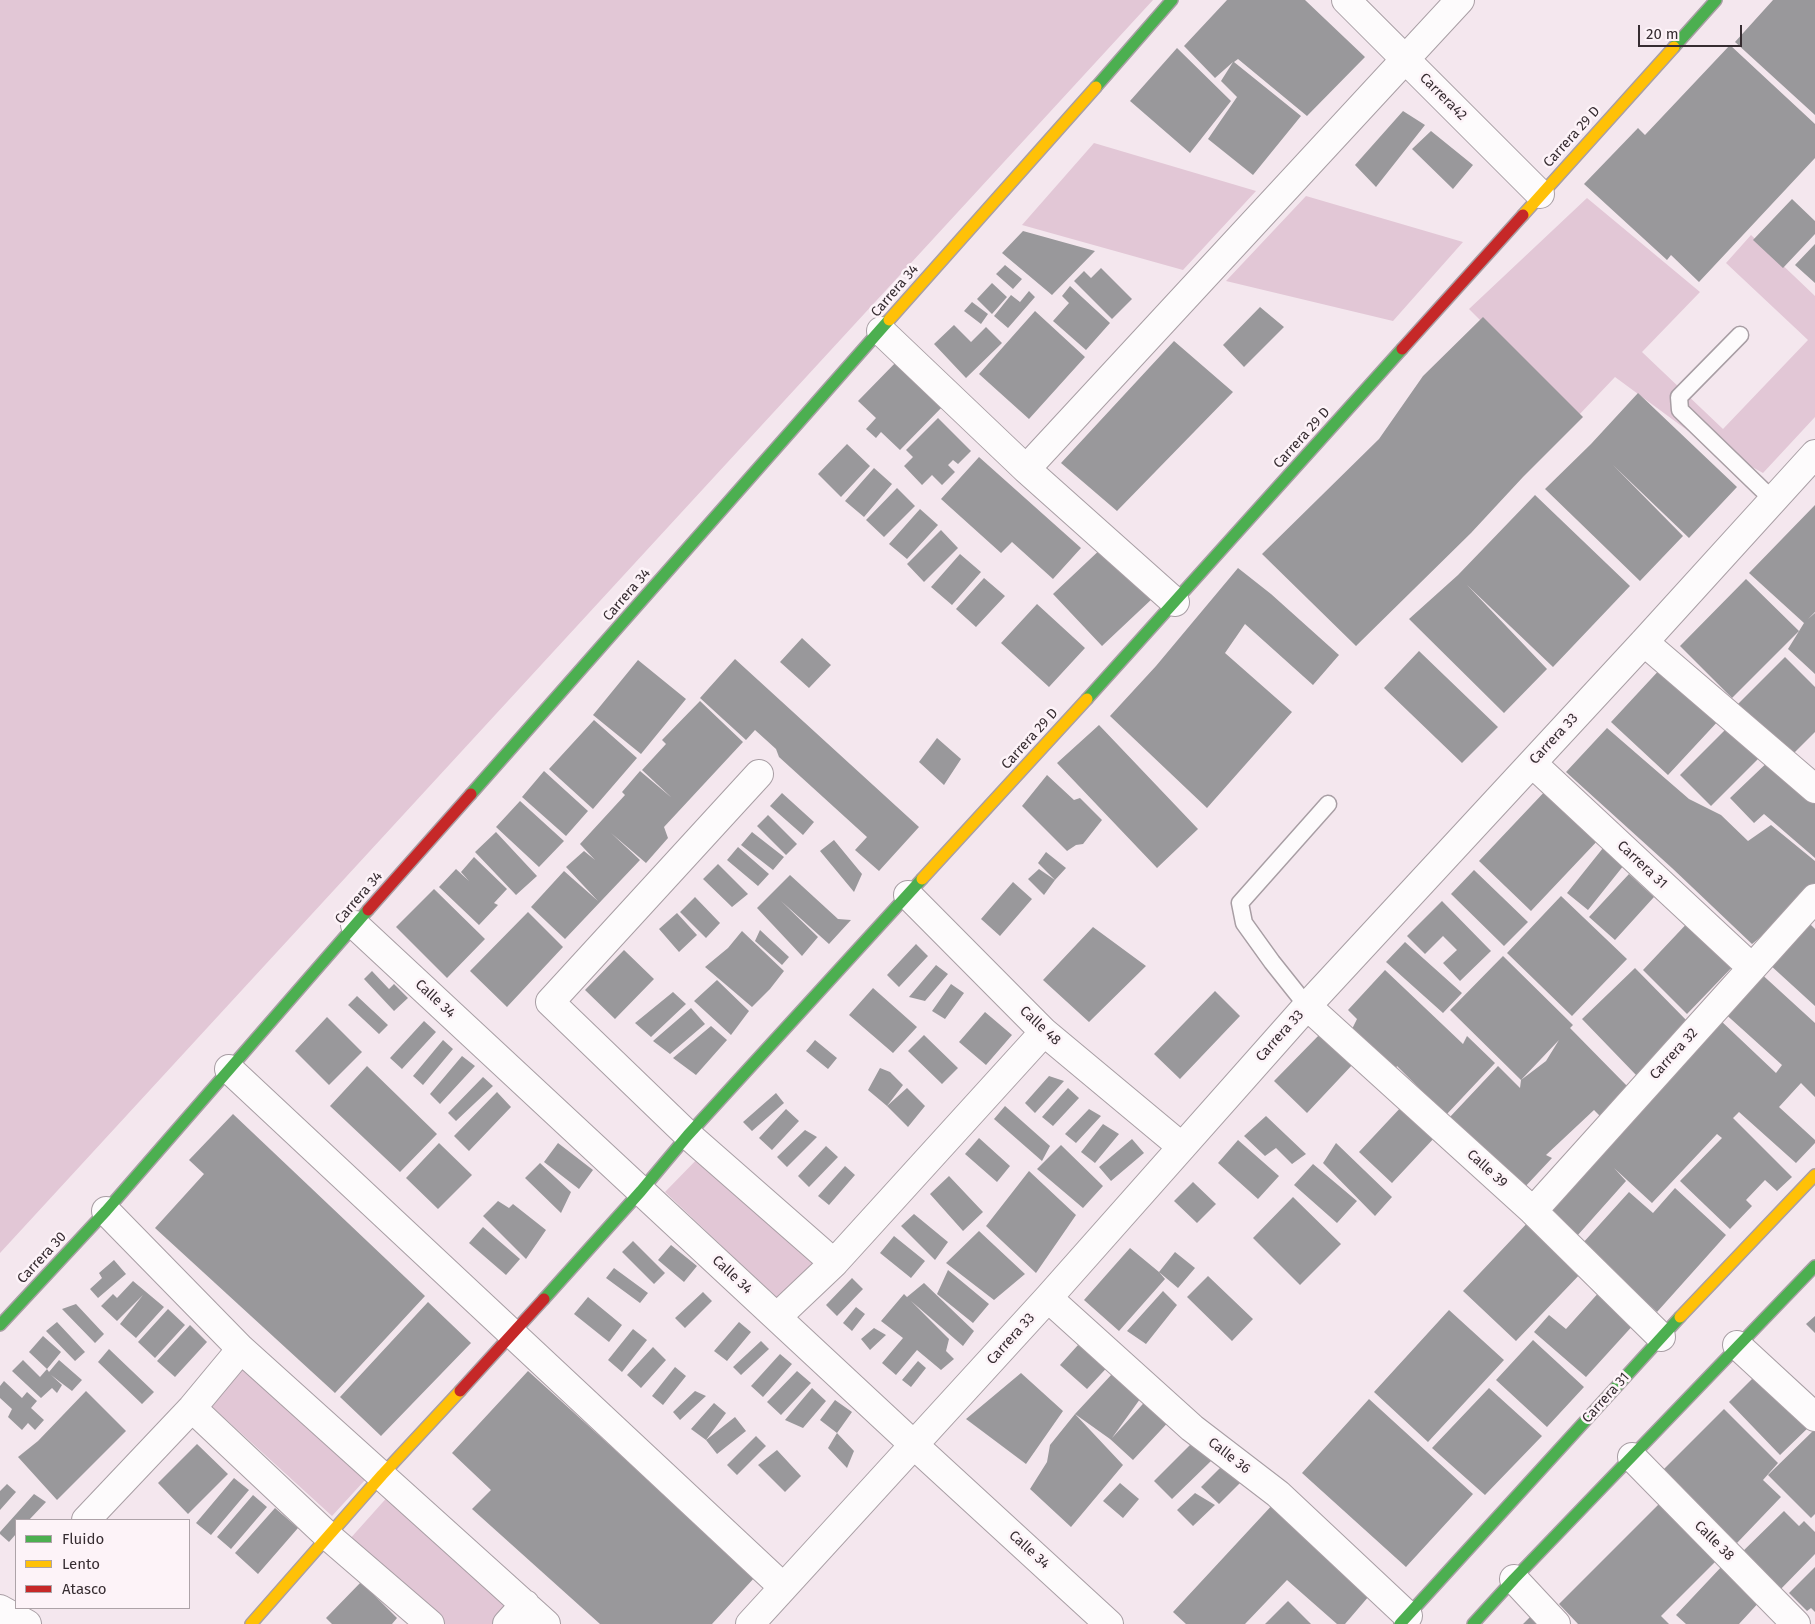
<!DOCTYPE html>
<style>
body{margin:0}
#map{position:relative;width:1815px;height:1624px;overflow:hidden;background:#f4e7ee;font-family:"Fira Sans",sans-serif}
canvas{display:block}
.legend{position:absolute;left:15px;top:1519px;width:175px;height:90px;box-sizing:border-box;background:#fdf3f8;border:1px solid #ada3a8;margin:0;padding:6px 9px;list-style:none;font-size:15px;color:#362c31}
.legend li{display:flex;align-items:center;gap:10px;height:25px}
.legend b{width:25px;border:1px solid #ada3a8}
.scale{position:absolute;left:1638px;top:25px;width:104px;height:22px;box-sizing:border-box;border:2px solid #362c31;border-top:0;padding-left:6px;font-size:15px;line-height:18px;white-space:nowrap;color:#362c31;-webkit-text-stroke:4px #fdf3f8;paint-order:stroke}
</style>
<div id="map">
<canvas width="1815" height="1624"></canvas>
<ul class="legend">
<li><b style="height:6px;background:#4caf50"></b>Fluido</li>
<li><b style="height:6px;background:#ffc107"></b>Lento</li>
<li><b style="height:6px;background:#c62828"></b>Atasco</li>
</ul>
<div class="scale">20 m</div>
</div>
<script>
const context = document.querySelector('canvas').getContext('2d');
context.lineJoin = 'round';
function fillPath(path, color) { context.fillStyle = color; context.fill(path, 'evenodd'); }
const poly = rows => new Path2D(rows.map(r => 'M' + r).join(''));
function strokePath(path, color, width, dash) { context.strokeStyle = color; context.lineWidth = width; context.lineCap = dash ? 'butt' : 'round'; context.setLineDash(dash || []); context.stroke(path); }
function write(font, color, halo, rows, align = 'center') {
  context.font = font + ' "Fira Sans",sans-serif'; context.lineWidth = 5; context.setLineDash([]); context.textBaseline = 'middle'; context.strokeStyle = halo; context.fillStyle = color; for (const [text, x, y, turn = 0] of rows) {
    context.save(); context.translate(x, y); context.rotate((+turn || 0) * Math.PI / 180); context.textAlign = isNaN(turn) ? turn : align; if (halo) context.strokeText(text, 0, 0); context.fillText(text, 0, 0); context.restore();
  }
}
fillPath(poly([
 [0,0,1153,0,0,1253],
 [1094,143,1256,191,1183,270,1022,225],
 [1306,196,1463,242,1393,321,1226,281],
 [1587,198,1700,292,1642,352,1723,429,1808,340,1726,263,1751,235,1815,296,1815,417,1763,473,1691,433,1615,377,1577,417,1469,309],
 [704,1152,821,1261,780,1301,665,1192],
 [248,1362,365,1480,332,1516,208,1403],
 [391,1493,511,1609,495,1624,439,1624,348,1541]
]), '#e2c7d6');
fillPath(poly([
 [1227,0,1305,0,1365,57,1307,116,1238,59,1234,62,1301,116,1253,175,1208,139,1237,97,1221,81,1233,62,1215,78,1184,46],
 [1773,0,1815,0,1815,115,1735,42],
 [1730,45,1815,124,1815,158,1699,282,1671,255,1667,260,1584,184,1638,128,1645,135],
 [1177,48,1231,101,1190,153,1130,101],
 [1403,111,1425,125,1376,187,1355,165],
 [1431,131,1473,165,1453,189,1412,149],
 [1792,199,1815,221,1815,234,1783,268,1753,240],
 [1023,231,1095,251,1052,295,1002,253],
 [1815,244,1815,283,1795,265],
 [1005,265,1022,279,1013,289,996,274],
 [1101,268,1132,299,1112,319,1074,281,1084,271,1091,278],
 [992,283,1007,297,992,314,977,299],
 [1070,286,1110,323,1086,350,1053,321,1069,303,1062,296],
 [1029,291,1035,297,1008,328,994,316,1011,295,1020,302],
 [972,302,988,314,981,324,964,311],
 [1260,307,1284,327,1244,367,1223,345],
 [1035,311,1085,357,1029,419,979,374],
 [1483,317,1583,417,1523,477,1471,533,1356,646,1262,554,1379,439,1423,376],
 [954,325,971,342,986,327,1002,343,966,378,934,344],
 [1174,341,1233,392,1117,511,1061,463],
 [900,358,946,403,900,450,881,432,876,438,866,429,876,418,858,401],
 [1638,393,1737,487,1689,538,1613,465,1683,536,1640,581,1545,489,1591,444],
 [938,418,971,451,958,464,953,460,948,465,955,472,942,485,932,475,922,485,904,466,913,457,906,450],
 [847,444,870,466,841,497,818,474],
 [979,457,1081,548,1053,579,1012,542,1001,553,941,499],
 [874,468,892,484,864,517,845,501],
 [897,488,915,506,884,537,866,520],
 [1535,495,1630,586,1553,667,1467,585,1547,669,1504,713,1409,619,1458,575],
 [1815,505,1815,612,1808,619,1815,613,1815,674,1788,649,1804,623,1749,573],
 [920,509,938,525,907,559,889,544],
 [941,530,958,548,924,582,907,564],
 [1105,545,1154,597,1102,646,1053,594],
 [960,554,981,572,952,605,931,587],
 [1238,568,1271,594,1339,655,1313,685,1245,624,1225,653,1292,712,1207,808,1110,716,1156,666],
 [984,578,1005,596,976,627,956,609],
 [1746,579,1799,631,1732,698,1680,646],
 [1037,604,1085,648,1049,687,1001,643],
 [802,638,831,665,809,688,780,662],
 [1419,651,1498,727,1462,763,1384,688],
 [1785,657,1815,687,1815,732,1788,759,1735,707],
 [735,659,919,827,879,871,855,850,867,837,779,757,776,749,755,730,746,740,700,698],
 [638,660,686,699,641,754,593,715],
 [1663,666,1720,719,1668,775,1611,722],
 [700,701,743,742,664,827,668,838,646,863,611,833,640,860,565,939,531,907,564,871,598,901,566,867,584,851,595,860,580,844,625,795,622,792,640,771,672,798,642,770,666,744,662,740],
 [594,720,637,758,593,809,549,769],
 [1733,722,1764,753,1711,806,1680,775],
 [1099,725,1198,829,1157,868,1057,763],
 [1607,728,1689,799,1721,815,1748,841,1771,825,1815,861,1815,888,1778,923,1752,944,1672,868,1566,772],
 [937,738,961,759,944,785,919,762],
 [1773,757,1815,801,1815,858,1764,814,1754,823,1730,798],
 [544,771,588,811,566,836,522,797],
 [1047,775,1074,800,1080,798,1102,820,1083,844,1076,845,1067,851,1022,806],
 [1549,787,1601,837,1531,911,1479,861],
 [782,793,814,822,803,835,770,806],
 [520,801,564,841,539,867,496,827],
 [768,815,797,844,786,855,757,826],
 [496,832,537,876,516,895,475,852],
 [752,832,784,857,773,870,741,845],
 [834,840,862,874,854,892,820,851],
 [738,847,769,874,758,886,727,860],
 [1603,848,1624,865,1588,910,1567,893],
 [1046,852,1066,868,1055,880,1038,863],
 [474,857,507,889,494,903,498,905,479,925,439,887,456,869,469,881,461,872],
 [718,864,748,894,732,907,703,879],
 [1039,869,1055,880,1044,895,1028,879],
 [1474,870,1528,922,1504,946,1451,894],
 [1629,874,1654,897,1615,940,1589,917],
 [790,875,838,919,851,920,829,944,781,901,818,937,802,956,757,908],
 [1013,882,1032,899,1000,936,981,919],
 [434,889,485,939,447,978,396,927],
 [1561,896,1627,959,1572,1016,1507,953],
 [695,897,720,923,706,938,680,912],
 [1442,901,1491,951,1460,981,1443,963,1457,950,1443,936,1425,954,1407,936],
 [528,912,563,947,507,1007,470,971],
 [677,913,697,935,679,952,659,929],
 [1693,917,1738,961,1687,1014,1643,970],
 [1807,921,1815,929,1815,1006,1769,964],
 [1093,927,1146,966,1089,1022,1043,980],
 [760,930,789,957,782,965,755,941],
 [742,931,784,971,770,989,752,1007,705,967,728,948],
 [1405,942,1462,993,1443,1013,1386,962],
 [916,944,928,956,899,987,887,975],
 [624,950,654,979,615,1019,585,990],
 [1503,956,1573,1025,1570,1028,1629,1088,1600,1116,1594,1110,1546,1155,1552,1158,1523,1189,1449,1118,1498,1066,1520,1088,1521,1080,1546,1061,1559,1040,1521,1080,1450,1010],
 [936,965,948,974,925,1001,909,997],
 [1635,968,1690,1024,1637,1076,1582,1019],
 [1385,970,1463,1044,1467,1036,1495,1063,1446,1115,1397,1066,1395,1070,1351,1031,1357,1019,1348,1010],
 [1757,970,1815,1023,1815,1097,1801,1083,1779,1107,1815,1140,1815,1143,1796,1163,1739,1112,1733,1118,1792,1177,1777,1191,1765,1180,1746,1200,1752,1206,1730,1229,1680,1181,1722,1138,1717,1134,1652,1203,1614,1168,1626,1181,1577,1236,1545,1207,1719,1019,1776,1073,1782,1065,1721,1010],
 [372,971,389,989,394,984,408,998,394,1011,364,979],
 [717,980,749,1011,731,1035,694,1001],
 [951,984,964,993,945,1019,932,1011],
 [873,988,917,1027,893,1053,849,1015],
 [1215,991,1240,1016,1180,1079,1154,1054],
 [673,992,686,1004,651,1037,635,1023],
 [357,996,388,1025,379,1034,348,1005],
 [691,1008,705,1024,670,1054,653,1041],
 [985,1012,1012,1035,986,1065,959,1042],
 [327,1017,362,1052,329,1085,295,1051],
 [424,1021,436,1032,402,1069,390,1058],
 [711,1026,727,1040,696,1075,673,1058],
 [1322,1032,1354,1063,1307,1113,1274,1081],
 [924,1035,958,1068,942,1084,908,1051],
 [443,1040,453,1049,423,1085,413,1076],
 [815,1040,837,1058,828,1069,806,1051],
 [462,1056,475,1066,440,1104,430,1094],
 [367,1066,437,1134,400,1172,330,1106],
 [880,1068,890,1072,903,1085,887,1106,868,1090],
 [1049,1076,1064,1081,1035,1113,1025,1103],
 [483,1077,493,1086,456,1121,448,1113],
 [907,1088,925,1106,908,1127,887,1106],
 [1068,1088,1079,1098,1053,1126,1042,1117],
 [497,1092,511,1107,469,1151,454,1136],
 [776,1093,784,1103,752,1131,743,1122],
 [1403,1105,1436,1136,1392,1183,1359,1152],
 [1005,1106,1050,1146,1042,1161,994,1119],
 [786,1109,799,1121,772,1150,759,1138],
 [1089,1109,1101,1116,1076,1143,1065,1134],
 [233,1114,425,1296,335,1393,155,1228,204,1174,189,1160],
 [1266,1116,1306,1154,1292,1164,1276,1148,1265,1156,1244,1136],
 [1103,1124,1119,1134,1095,1163,1081,1152],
 [805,1130,817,1137,787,1167,777,1157],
 [979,1138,1010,1166,997,1182,965,1154],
 [1132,1139,1144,1153,1111,1181,1099,1167],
 [1238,1140,1279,1176,1258,1199,1218,1163],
 [439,1143,472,1175,438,1209,406,1178],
 [558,1143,593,1170,579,1189,544,1162],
 [1336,1143,1392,1197,1375,1216,1323,1163],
 [1061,1145,1103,1186,1083,1208,1037,1169],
 [826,1146,838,1157,809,1187,798,1176],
 [540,1163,571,1192,561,1213,525,1178],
 [1313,1164,1357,1201,1337,1223,1294,1185],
 [845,1166,855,1175,829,1205,818,1196],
 [1029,1171,1076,1215,1036,1273,986,1226],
 [949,1176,983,1212,963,1231,930,1194],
 [1193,1182,1216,1204,1197,1223,1174,1201],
 [1675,1188,1726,1235,1657,1312,1582,1244,1629,1192,1653,1213],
 [1293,1197,1341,1244,1300,1285,1253,1238],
 [498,1201,509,1208,513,1204,546,1230,526,1259,483,1216],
 [914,1214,948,1242,935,1260,901,1226],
 [1531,1219,1584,1270,1516,1341,1463,1291],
 [483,1227,520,1259,506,1275,469,1243],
 [979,1231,1025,1274,994,1300,946,1263],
 [894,1236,925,1261,911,1278,880,1253],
 [633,1241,665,1273,654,1284,622,1252],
 [671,1245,697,1266,684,1282,658,1260],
 [1130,1248,1159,1272,1175,1252,1195,1268,1178,1288,1159,1272,1165,1279,1119,1331,1084,1300],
 [114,1260,126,1274,98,1298,90,1289,102,1278,99,1273],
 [614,1268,648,1293,640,1303,606,1278],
 [948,1270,989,1304,973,1323,937,1294],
 [1208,1276,1253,1319,1232,1341,1187,1297],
 [852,1278,863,1289,837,1316,826,1305],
 [133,1281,164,1307,136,1338,120,1324,143,1295,117,1321,101,1306,113,1294,117,1298],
 [924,1283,974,1331,963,1346,911,1301,949,1339,946,1351,954,1359,941,1370,917,1350,896,1375,882,1363,903,1338,881,1321,904,1294,907,1297],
 [1601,1290,1636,1322,1586,1377,1534,1332,1549,1315,1566,1329],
 [1163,1291,1177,1305,1146,1344,1127,1331],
 [703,1292,712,1301,685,1328,675,1318],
 [588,1297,622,1325,609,1342,574,1314],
 [428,1302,471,1343,381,1436,340,1397],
 [76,1304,104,1334,95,1343,62,1309],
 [856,1307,865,1314,852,1331,843,1323],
 [168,1309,185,1325,155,1358,138,1342],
 [1449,1310,1504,1360,1428,1442,1374,1392],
 [1815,1316,1815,1333,1806,1324],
 [57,1322,85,1352,75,1361,46,1331],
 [739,1322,751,1332,727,1361,714,1351],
 [190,1325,207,1342,175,1377,157,1361],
 [874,1328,886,1335,870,1350,861,1339],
 [633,1329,647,1340,622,1372,608,1360],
 [1087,1335,1114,1360,1087,1389,1060,1365],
 [43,1336,61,1352,47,1369,29,1352],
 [1533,1340,1584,1387,1547,1427,1496,1380],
 [761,1341,769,1349,741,1375,733,1367],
 [653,1347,666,1360,641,1388,627,1375],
 [109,1349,154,1392,142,1404,98,1362],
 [780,1354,792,1364,763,1397,751,1386],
 [23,1360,40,1377,47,1369,49,1372,59,1360,82,1380,72,1391,51,1375,62,1385,57,1393,52,1388,41,1398,12,1371],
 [918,1361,926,1368,911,1387,902,1380],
 [675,1367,686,1376,663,1405,652,1396],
 [528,1371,755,1577,712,1624,600,1624,472,1509,491,1490,452,1453],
 [797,1371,811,1383,781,1415,767,1402],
 [1759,1372,1811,1425,1780,1455,1729,1402],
 [1021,1373,1063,1411,1026,1464,966,1419],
 [1112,1374,1140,1399,1112,1438,1151,1395,1174,1416,1133,1460,1110,1439,1075,1414,1123,1465,1071,1527,1030,1489,1047,1462,1050,1445,1075,1414],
 [4,1381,22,1398,27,1392,37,1401,31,1408,44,1420,35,1430,28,1423,22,1430,8,1417,12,1409,0,1398,0,1386],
 [812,1388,826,1401,803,1428,785,1420],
 [1489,1388,1542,1436,1485,1495,1432,1448],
 [86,1391,126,1431,57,1500,18,1457,38,1441],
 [695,1391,706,1396,680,1420,673,1412],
 [1369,1399,1473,1494,1406,1567,1302,1473],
 [835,1400,852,1412,837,1433,820,1420],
 [714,1403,726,1413,706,1440,691,1429],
 [1724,1409,1778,1463,1763,1480,1781,1497,1737,1543,1663,1470],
 [735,1417,746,1431,717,1454,706,1440],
 [1815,1429,1815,1514,1811,1518,1768,1475],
 [837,1433,854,1451,847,1468,828,1448],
 [756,1436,766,1446,737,1475,727,1465],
 [1193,1442,1211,1461,1172,1499,1154,1481],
 [197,1444,228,1474,188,1514,158,1483],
 [777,1450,801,1476,785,1492,758,1465],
 [1223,1465,1241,1482,1219,1504,1201,1487],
 [234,1478,249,1490,211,1535,196,1523],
 [1120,1483,1139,1499,1123,1518,1103,1501],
 [7,1484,16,1492,0,1510,0,1491],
 [1195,1493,1215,1505,1193,1526,1177,1510],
 [34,1494,46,1502,29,1520,16,1520,16,1534,9,1542,0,1534,0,1532],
 [253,1495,267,1507,231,1549,217,1537],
 [1662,1501,1719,1558,1661,1616,1669,1624,1578,1624,1559,1604],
 [1275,1502,1375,1589,1345,1624,1337,1624,1287,1580,1245,1624,1186,1624,1173,1612],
 [275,1508,298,1528,258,1574,235,1553],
 [1784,1511,1799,1526,1804,1521,1815,1532,1815,1554,1776,1594,1738,1556],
 [1724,1564,1762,1599,1739,1624,1686,1624,1676,1615],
 [1815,1567,1815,1612,1811,1608,1807,1611,1789,1593],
 [361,1582,397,1618,392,1624,332,1624,326,1618],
 [1288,1601,1311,1624,1265,1624],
 [1532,1615,1542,1624,1523,1624]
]), '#99989b');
const lane = poly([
 [1740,335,1679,397,1680,410,1773,500],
 [1307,1006,1272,962,1244,923,1240,903,1328,804]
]);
const street = poly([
 [1346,0,1540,194],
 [881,331,1026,469,1175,602],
 [1026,469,1460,0],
 [1644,642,1815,789],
 [1532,763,1752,968],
 [759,774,550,1002,688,1135,834,1263],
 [908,895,1044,1032,1182,1147],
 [355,925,914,1445,1109,1624],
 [1307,1006,1533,1211,1661,1337],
 [229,1069,783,1587],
 [106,1211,241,1349,546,1624],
 [1533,1211,1815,898],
 [1048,1298,1192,1428,1278,1494,1408,1616],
 [777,1317,834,1263,1044,1032],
 [1737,1345,1815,1417],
 [192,1408,329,1537,430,1624],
 [1632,1457,1796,1624],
 [86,1520,192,1408,241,1349],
 [1514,1579,1556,1624],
 [0,1609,27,1624],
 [507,1624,525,1604],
 [750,1624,1048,1298,1307,1006,1644,642,1815,454]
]);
const fast = poly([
 [1674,47,1716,0],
 [1096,87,1172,0],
 [1087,699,1402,349],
 [471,794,889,320],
 [544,1299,641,1191,688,1135,922,879],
 [0,1325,106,1211,368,910],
 [1400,1624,1680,1317],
 [1473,1624,1514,1579,1815,1266]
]);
const slow = poly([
 [1523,215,1674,47],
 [889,320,1096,87],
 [922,879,1087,699],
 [1680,1317,1815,1175],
 [251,1624,382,1475,460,1391]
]);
const jam = poly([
 [1402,349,1523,215],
 [368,910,471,794],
 [460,1391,544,1299]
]);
strokePath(lane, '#a89ea4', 19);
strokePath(street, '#a89ea4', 30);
strokePath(fast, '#a89ea4', 14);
strokePath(slow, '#a89ea4', 14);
strokePath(jam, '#a89ea4', 14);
strokePath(lane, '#fdfbfc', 16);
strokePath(street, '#fdfbfc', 28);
strokePath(fast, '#4caf50', 11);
strokePath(slow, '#ffc107', 11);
strokePath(jam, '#c62828', 11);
write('14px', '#362c31', '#fdf3f8', [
 ["Carrera42",1443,97,45],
 ["Carrera 29 D",1572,137,-48],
 ["Carrera 34",895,291,-49],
 ["Carrera 29 D",1302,438,-48],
 ["Carrera 34",627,595,-49],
 ["Carrera 29 D",1030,739,-48],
 ["Carrera 33",1554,739,-47],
 ["Carrera 31",1642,865,43],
 ["Carrera 34",359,898,-49],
 ["Calle 34",435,999,43],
 ["Calle 48",1040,1026,43],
 ["Carrera 33",1280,1036,-48],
 ["Carrera 32",1674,1054,-48],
 ["Calle 39",1487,1169,42],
 ["Carrera 30",42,1258,-47],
 ["Calle 34",732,1275,43],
 ["Carrera 33",1011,1339,-48],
 ["Carrera 31",1606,1398,-48],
 ["Calle 36",1229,1456,38],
 ["Calle 38",1714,1541,45],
 ["Calle 34",1029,1550,42]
]);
</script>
